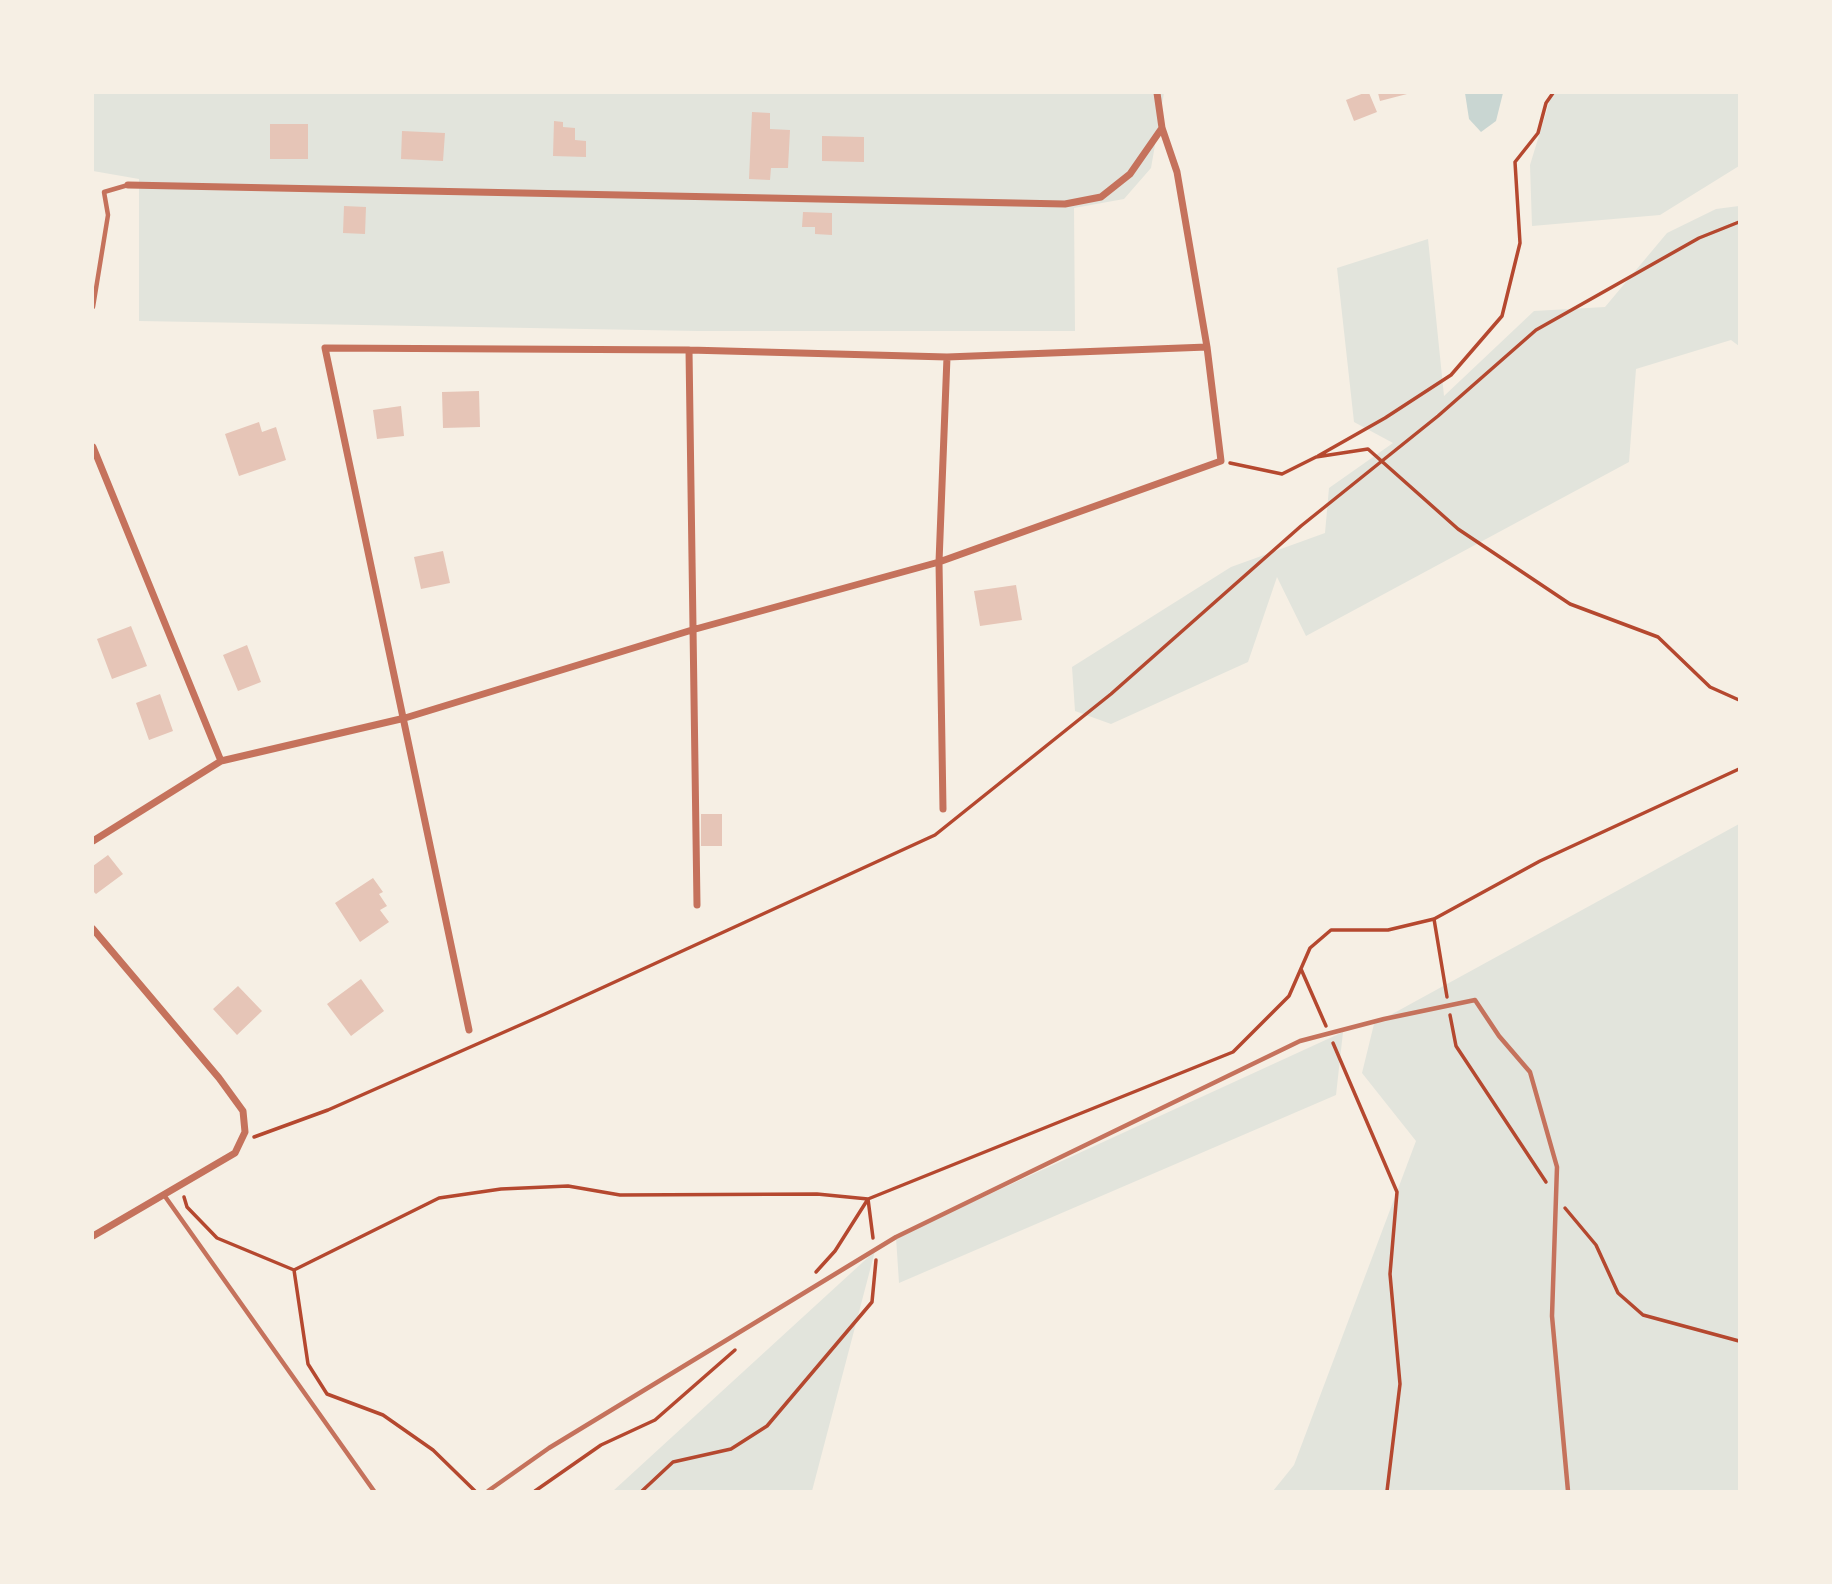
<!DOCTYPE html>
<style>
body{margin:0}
#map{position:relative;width:1832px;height:1584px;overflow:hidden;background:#f6efe4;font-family:Arial,sans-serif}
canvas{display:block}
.frame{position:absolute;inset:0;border:94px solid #f6efe4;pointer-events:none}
</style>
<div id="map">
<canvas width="1832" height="1584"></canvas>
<div class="frame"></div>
</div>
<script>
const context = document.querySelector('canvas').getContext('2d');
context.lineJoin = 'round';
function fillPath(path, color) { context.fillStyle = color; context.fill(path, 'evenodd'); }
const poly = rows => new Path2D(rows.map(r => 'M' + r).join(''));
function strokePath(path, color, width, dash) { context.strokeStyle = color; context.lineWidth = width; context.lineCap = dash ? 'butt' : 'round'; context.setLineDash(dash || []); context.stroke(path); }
fillPath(poly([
 [93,93,700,94,1164,93,1151,168,1124,199,1074,208,1075,331,698,331,139,321,139,179,93,171],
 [1552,93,1739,93,1739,166,1660,215,1532,226,1530,165],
 [1739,206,1739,346,1731,340,1636,369,1629,462,1306,636,1277,577,1248,662,1111,724,1075,711,1072,667,1231,567,1325,533,1329,488,1393,443,1354,422,1337,268,1428,239,1444,396,1534,311,1605,307,1667,233,1716,209],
 [1739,824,1739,1491,1273,1491,1294,1465,1416,1141,1362,1073,1374,1024],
 [1343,1032,1336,1095,899,1283,896,1237],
 [875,1251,812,1491,613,1491]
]), '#e2e4dc');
fillPath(poly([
 [1465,93,1503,93,1496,121,1481,132,1469,119]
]), '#c9d6d2');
fillPath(poly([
 [1364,93,1369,93,1377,112,1354,121,1346,100],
 [1378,93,1407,93,1407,94,1380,101],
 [752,112,770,113,770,129,790,130,788,168,771,168,770,180,749,179],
 [554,121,563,122,563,127,575,128,575,140,586,141,586,157,553,156],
 [270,124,308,124,308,159,270,159],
 [402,131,445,133,443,161,401,159],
 [822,136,864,137,864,162,822,161],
 [344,206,366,207,365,234,343,233],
 [803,212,832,213,832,235,815,234,815,227,802,227],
 [479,391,480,427,443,428,442,392],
 [401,406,404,436,377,439,373,410],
 [259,422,262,432,276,427,286,460,239,476,225,434],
 [443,551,450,583,421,589,414,557],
 [1016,585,1022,620,980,626,974,591],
 [131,626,147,666,112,679,97,639],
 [247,645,261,682,238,691,223,655],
 [160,694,173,731,149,740,136,703],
 [701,814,722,814,722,846,701,846],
 [108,855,123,874,96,894,93,891,93,866],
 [373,878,383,892,379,894,387,906,380,910,389,922,360,942,335,903],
 [361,979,384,1011,351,1036,327,1004],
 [238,986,262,1011,237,1035,213,1009]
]), '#e6c5b7');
strokePath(poly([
 [1318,456,1385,418,1451,375,1502,316,1520,243,1515,162,1538,133,1546,103,1553,93],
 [1230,463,1282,474,1316,457,1368,449,1458,529,1570,604,1658,637,1710,687,1739,700],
 [1434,919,1447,997],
 [1301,969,1326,1026],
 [1450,1015,1456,1046,1546,1182],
 [1333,1043,1397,1192,1390,1274,1400,1384,1387,1491],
 [254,1137,328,1110,545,1014,935,835,1111,694,1301,526,1438,416,1536,330,1699,238,1739,222],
 [184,1197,187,1207,217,1238,294,1270,439,1198,501,1189,568,1186,620,1195,817,1194,868,1199,873,1238],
 [1565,1208,1596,1245,1618,1293,1643,1315,1739,1341],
 [294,1270,308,1364,327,1394,383,1415,433,1450,475,1491],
 [816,1272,835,1251,868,1199,1233,1052,1289,996,1310,948,1331,930,1388,930,1434,919,1540,861,1739,769],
 [535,1491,601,1445,655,1420,735,1350],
 [642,1491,673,1462,731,1449,767,1426,872,1302,876,1260]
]), '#b5482f', 3.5);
strokePath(poly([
 [93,307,108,215,104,192,128,185],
 [164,1195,374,1491],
 [488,1491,549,1448,896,1237,1300,1041,1384,1019,1475,1000,1499,1036,1530,1072,1557,1167,1552,1316,1568,1491]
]), '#c5725c', 4.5);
strokePath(poly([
 [128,185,1065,204,1101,197,1130,174,1162,128],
 [689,350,697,905],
 [93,447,221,761],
 [943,809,939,562,947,357],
 [93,841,221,761,405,718,692,630,939,562,1221,461,1207,347,1177,172,1162,128,1157,93],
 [93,929,219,1078,243,1111,245,1132,235,1153,93,1236],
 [469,1030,325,348,689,350,947,357,1207,347]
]), '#c5725c', 7);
</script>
